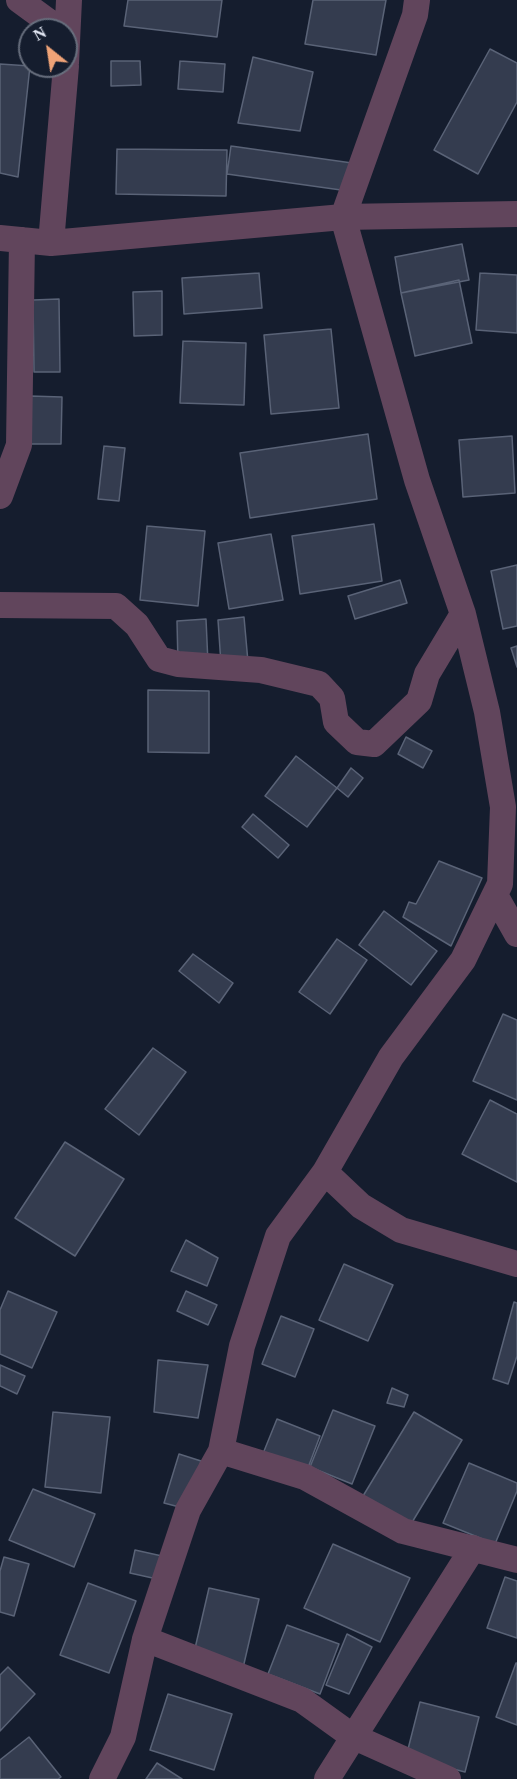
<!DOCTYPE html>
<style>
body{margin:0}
#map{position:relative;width:517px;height:1779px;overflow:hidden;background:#151d2e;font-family:Georgia,serif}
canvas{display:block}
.north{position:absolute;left:18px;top:18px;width:60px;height:60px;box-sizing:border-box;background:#151d2e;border:2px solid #676e7d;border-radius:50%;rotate:330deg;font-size:16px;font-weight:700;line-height:24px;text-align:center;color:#e3e8f4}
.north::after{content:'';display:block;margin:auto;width:21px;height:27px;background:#efa377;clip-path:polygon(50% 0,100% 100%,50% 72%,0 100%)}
</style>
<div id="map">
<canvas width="517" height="1779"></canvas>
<div class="north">N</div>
</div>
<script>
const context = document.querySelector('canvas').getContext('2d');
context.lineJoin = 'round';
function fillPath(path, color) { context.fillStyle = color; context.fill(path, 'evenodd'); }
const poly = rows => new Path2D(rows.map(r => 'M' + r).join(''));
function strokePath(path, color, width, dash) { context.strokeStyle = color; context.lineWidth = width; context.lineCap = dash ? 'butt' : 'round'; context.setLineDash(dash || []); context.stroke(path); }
const building = poly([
 [128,0,222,0,217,37,124,26,128,0],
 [313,0,386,0,376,55,305,44,313,0],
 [490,49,517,63,517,102,478,174,434,150,490,49],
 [253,57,313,72,300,131,238,123,253,57],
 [111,61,140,61,141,85,111,86,111,61],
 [180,61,225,64,223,92,178,89,180,61],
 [0,64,30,66,18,177,0,173,0,64],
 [231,146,352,163,348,191,227,174,231,146],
 [117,149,227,150,226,196,116,194,117,149],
 [462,244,469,280,401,293,395,257,462,244],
 [259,273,262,308,184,314,182,278,259,273],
 [480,273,517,275,517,333,476,330,480,273],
 [459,280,472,343,415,356,401,293,459,280],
 [162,291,162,335,134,336,133,292,162,291],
 [59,299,60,372,34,372,33,300,59,299],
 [331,329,339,408,271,414,264,335,331,329],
 [183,341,246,343,244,405,180,403,183,341],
 [30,396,62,397,61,444,30,444,30,396],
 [368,434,377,499,250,518,240,453,368,434],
 [512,436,515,493,463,497,459,440,512,436],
 [104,446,125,448,119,501,98,499,104,446],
 [374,524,382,581,300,594,292,536,374,524],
 [147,526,205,531,198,606,140,600,147,526],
 [271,534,283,600,229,609,218,543,271,534],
 [517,565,517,626,503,629,491,571,517,565],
 [400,580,407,603,355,619,348,596,400,580],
 [244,617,248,662,221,664,218,620,244,617],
 [206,619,208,663,178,664,177,621,206,619],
 [517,646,517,667,511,648,517,646],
 [148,690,209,691,209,753,148,752,148,690],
 [406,737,432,751,423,768,398,754,406,737],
 [296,756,337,788,307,827,265,796,296,756],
 [351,768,363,778,348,797,337,788,351,768],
 [253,814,289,845,278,858,242,827,253,814],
 [439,861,482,878,451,946,403,917,409,902,416,904,439,861],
 [384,911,437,951,411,985,359,945,384,911],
 [337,939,367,960,330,1014,299,992,337,939],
 [193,954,233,983,219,1003,179,971,193,954],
 [503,1014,517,1020,517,1100,473,1081,503,1014],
 [153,1048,186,1072,139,1135,105,1109,153,1048],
 [490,1100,517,1114,517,1182,462,1154,490,1100],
 [65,1142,124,1179,75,1256,15,1218,65,1142],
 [186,1240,218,1258,207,1286,171,1271,186,1240],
 [344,1264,393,1285,368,1341,319,1320,344,1264],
 [8,1291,57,1312,32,1368,0,1354,0,1310,8,1291],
 [186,1291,217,1305,208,1325,177,1311,186,1291],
 [514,1302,517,1303,517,1356,508,1384,493,1379,514,1302],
 [281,1316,314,1329,295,1377,262,1364,281,1316],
 [158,1360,208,1365,198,1418,154,1412,158,1360],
 [0,1365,25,1376,17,1394,0,1386,0,1365],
 [392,1388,408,1395,404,1407,387,1403,392,1388],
 [333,1410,375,1426,352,1484,310,1467,333,1410],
 [53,1412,110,1417,101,1493,45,1487,53,1412],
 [414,1412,462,1440,411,1524,363,1496,414,1412],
 [277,1419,320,1436,306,1473,262,1456,277,1419],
 [179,1454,201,1461,187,1509,164,1503,179,1454],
 [469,1463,517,1483,517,1491,495,1544,443,1523,469,1463],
 [33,1489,95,1514,74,1567,9,1540,33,1489],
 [333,1544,410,1578,380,1642,304,1608,333,1544],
 [135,1550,162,1556,157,1579,130,1573,135,1550],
 [4,1557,29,1564,14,1616,0,1612,0,1571,4,1557],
 [505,1577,517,1581,517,1638,487,1628,505,1577],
 [88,1583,136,1601,109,1673,60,1655,88,1583],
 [209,1588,259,1599,243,1668,193,1657,209,1588],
 [287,1625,339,1644,320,1694,268,1674,287,1625],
 [347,1634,372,1647,349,1694,326,1685,347,1634],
 [516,1663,517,1663,517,1725,496,1717,516,1663],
 [8,1667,35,1694,0,1731,0,1675,8,1667],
 [168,1694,232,1714,214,1770,150,1750,168,1694],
 [420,1702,479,1717,465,1772,406,1757,420,1702],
 [29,1737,61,1777,58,1779,0,1779,0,1760,29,1737],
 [157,1763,182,1779,146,1779,157,1763]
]);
fillPath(building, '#343c4f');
strokePath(building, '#5a6377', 1.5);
strokePath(poly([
 [19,0,60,30],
 [66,63,69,0],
 [0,238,51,243,343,217,517,214],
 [51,243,66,66],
 [0,496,19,445,22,240],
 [0,605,116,606,137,625,159,659,178,664,261,670,319,684,332,698,336,722,357,742,374,744,419,701,427,674,463,614],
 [495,895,517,934],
 [325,1172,361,1206,401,1230,517,1264],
 [221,1451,305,1477,403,1531,517,1560],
 [145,1639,302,1700,352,1736,448,1779],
 [102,1779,123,1737,145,1639,188,1510,221,1451,242,1346,278,1236,325,1172,391,1057,463,960,500,884,503,807,487,712,463,614,417,480,343,217,415,15,417,0],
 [327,1779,473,1548]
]), '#61455c', 26);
</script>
